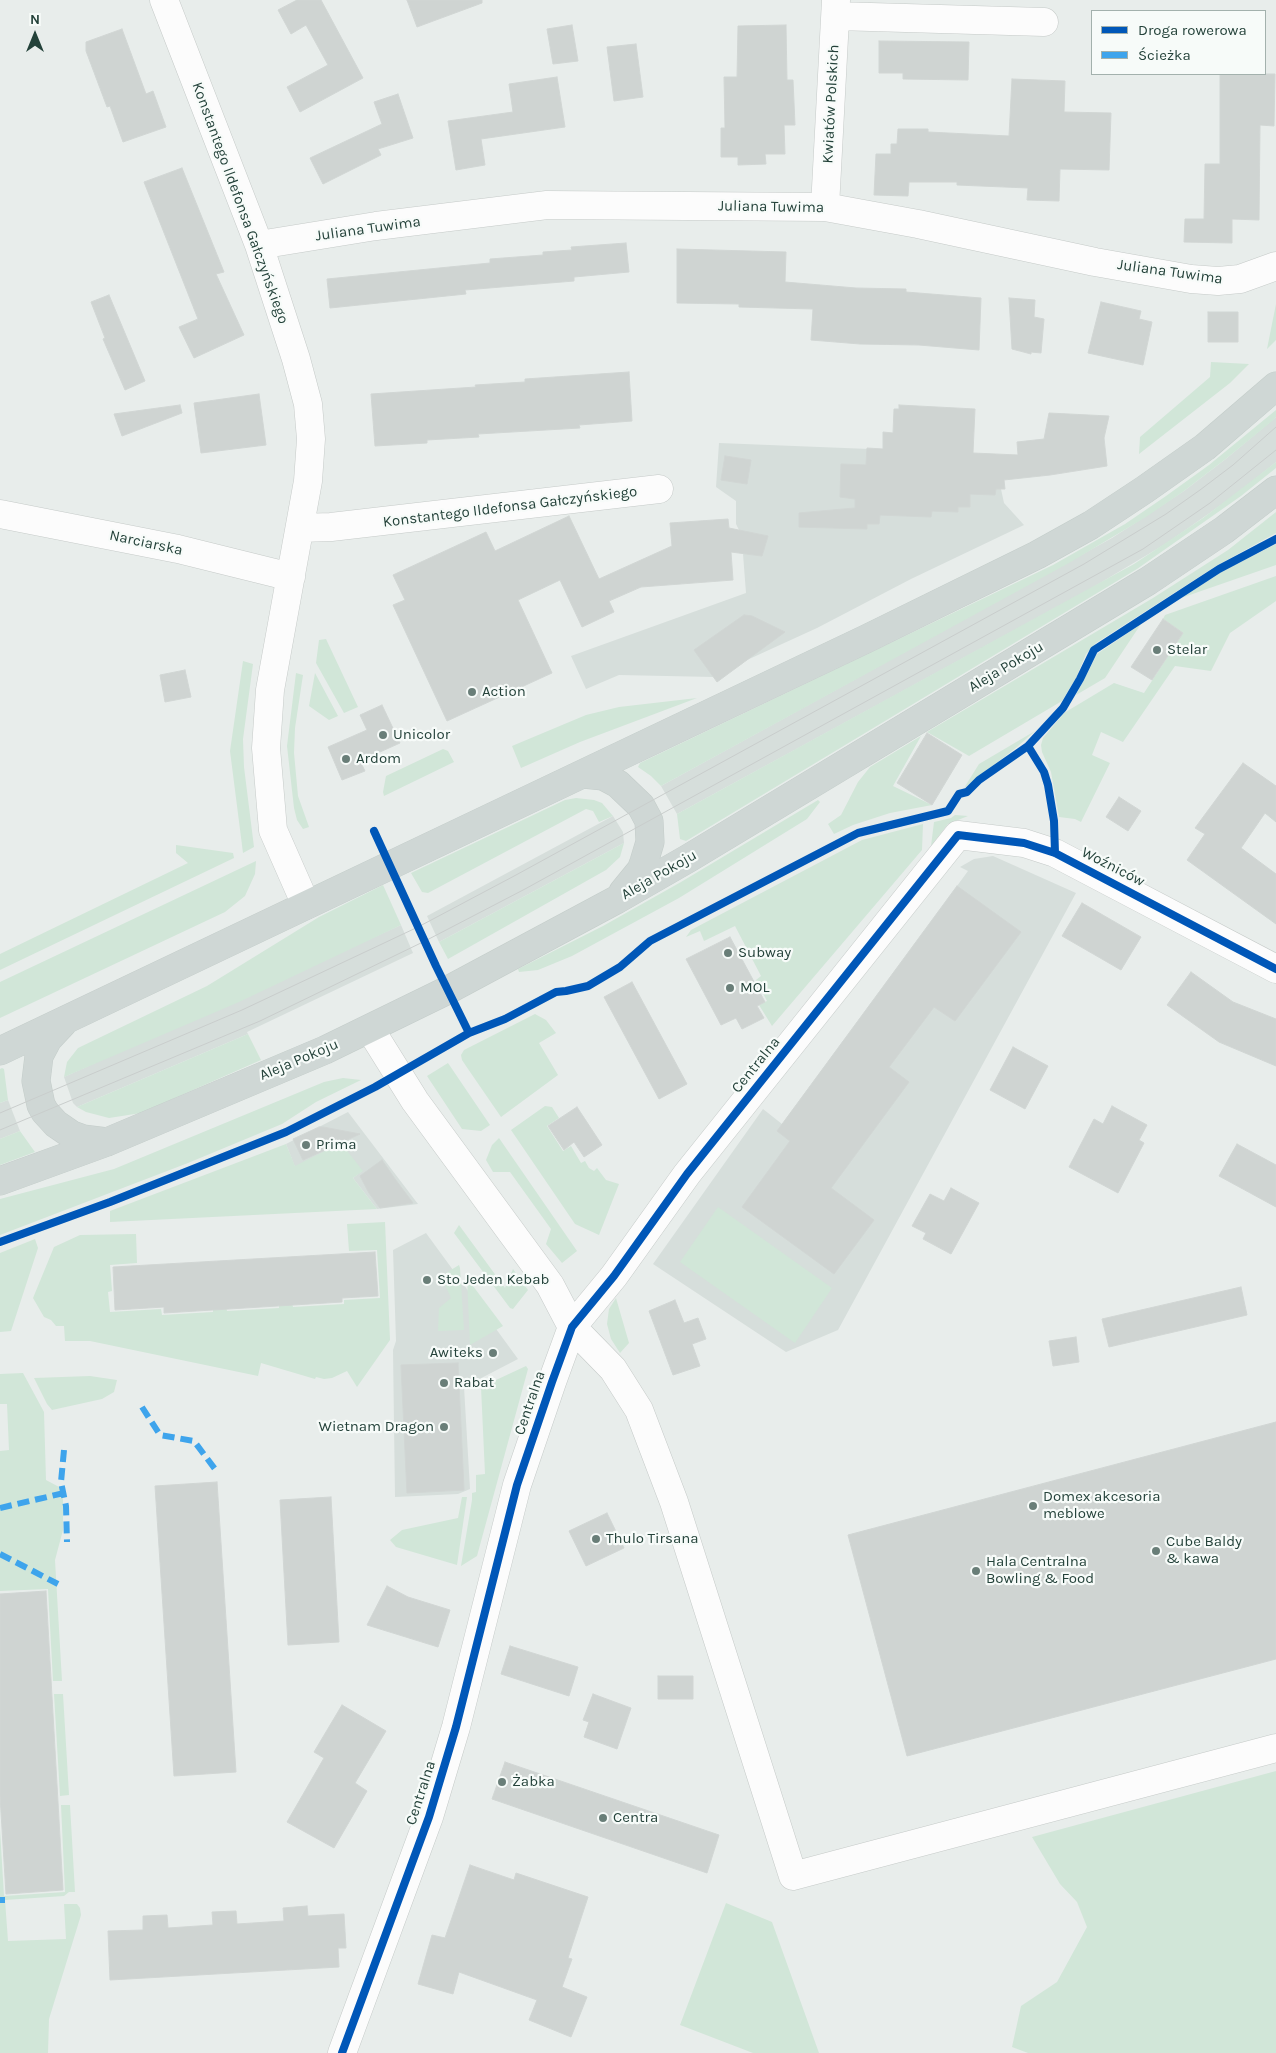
<!DOCTYPE html>
<meta charset="utf-8">
<style>
body{margin:0}
#map{position:relative;width:1276px;height:2053px;overflow:hidden;background:#e8edeb;font-family:Karla,sans-serif}
canvas{display:block}
.legend{position:absolute;left:1091px;top:10px;width:175px;height:65px;box-sizing:border-box;background:#f7fbf9;border:1px solid #a3b1ad;margin:0;padding:6px 9px;list-style:none;font-size:15px;color:#24423a}
.legend li{display:flex;align-items:center;gap:10px;height:25px}
.legend b{width:25px;border:1px solid #a3b1ad}
.north{position:absolute;left:10px;top:10px;width:50px;height:50px;-webkit-text-stroke:4px #f7fbf9;paint-order:stroke;rotate:0deg;font-size:14px;font-weight:700;line-height:20px;text-align:center;color:#24423a}
.north::after{content:'';display:block;margin:auto;width:18px;height:22px;background:#24423a;clip-path:polygon(50% 0,100% 100%,50% 72%,0 100%)}
</style>
<div id="map">
<canvas width="1276" height="2053"></canvas>
<ul class="legend">
<li><b style="height:6px;background:#0057b8"></b>Droga rowerowa</li>
<li><b style="height:6px;background:#3ea4ec"></b>Ścieżka</li>
</ul>
<div class="north">N</div>
</div>
<script>
const context = document.querySelector('canvas').getContext('2d');
context.lineJoin = 'round';
function fillPath(path, color) { context.fillStyle = color; context.fill(path, 'evenodd'); }
const poly = rows => new Path2D(rows.map(r => 'M' + r).join(''));
function strokePath(path, color, width, dash) { context.strokeStyle = color; context.lineWidth = width; context.lineCap = dash ? 'butt' : 'round'; context.setLineDash(dash || []); context.stroke(path); }
function write(font, color, halo, rows, align = 'center') {
  context.font = font + ' Karla,sans-serif'; context.lineWidth = 4.5; context.setLineDash([]); context.textBaseline = 'middle'; context.strokeStyle = halo; context.fillStyle = color; for (const [text, x, y, turn = 0] of rows) {
    context.save(); context.translate(x, y); context.rotate((+turn || 0) * Math.PI / 180); context.textAlign = isNaN(turn) ? turn : align; if (halo) context.strokeText(text, 0, 0); context.fillText(text, 0, 0); context.restore();
  }
}
fillPath(poly([
 [1276,417,1276,462,1238,493,1167,543,1090,589,677,814,661,786,1112,538,1184,491,1227,458],
 [719,443,995,454,998,489,1001,489,1004,503,1024,525,911,579,817,628,747,660,717,682,714,677,619,675,586,689,571,656,746,593,743,554,740,553,739,530,736,524,736,501,716,487],
 [613,816,623,832,624,843,439,942,427,916],
 [993,856,1076,893,838,1330,786,1352,653,1264,763,1109,782,1124,968,871,960,867,974,859],
 [401,925,413,953,247,1032,248,1034,77,1107,73,1103,64,1077],
 [8,1100,20,1131,0,1139,0,1103],
 [348,1112,418,1204,377,1209,353,1178,362,1171,295,1167,286,1144],
 [426,1233,518,1359,464,1387,470,1489,458,1494,395,1497,393,1350,396,1341,393,1250]
]), '#d6dedb');
fillPath(poly([
 [1276,304,1276,340,1267,349],
 [1211,362,1249,364,1230,383,1139,454,1140,437,1210,377],
 [1276,410,1276,417,1271,422,1227,458,1184,491,1146,517,1069,563,661,786,651,776,638,767,640,763,1053,565,1125,524,1166,496,1209,465],
 [1276,462,1276,468,1241,496,1137,569,686,841,680,839,677,814,1134,564,1203,518],
 [1276,512,1276,533,1216,566,1096,643,1086,654,1076,678,1062,701,969,756,927,732,1153,598,1228,550],
 [1276,544,1276,565,1181,598,1221,572],
 [1276,576,1276,601,1230,633,1211,671,1175,666,1123,742,1101,732,1092,755,1110,763,1081,822,1075,819,1059,817,1051,772,1042,752,1041,745,1043,738,1064,713,1114,683,1144,693,1183,633,1163,619,1165,615],
 [1141,624,1105,678,1076,695,1097,654],
 [326,639,358,707,344,713,316,663,319,640],
 [243,661,253,664,243,739,244,767,254,847,243,853,230,751],
 [296,673,303,675,295,728,294,753,298,796,309,827,303,829,297,820,294,808,287,746],
 [315,673,338,716,329,720,309,706],
 [697,698,580,742,521,768,512,746,586,715,619,707],
 [1035,731,1017,747,964,788,979,764],
 [921,736,893,786,932,805,890,813,853,825,834,834,828,824,841,815,858,782,870,767],
 [443,749,448,751,454,762,384,796,383,792,386,776],
 [576,798,594,800,602,803,613,816,599,822,593,811,586,809,428,893,422,892,411,873,565,800],
 [818,800,820,802,807,819,679,898,572,956,538,970,519,972,518,969,603,926,681,882],
 [955,815,968,816,948,824,931,846,934,822,951,818],
 [923,824,922,850,772,1026,759,1005,767,1001,756,980,761,976,735,926,704,941,700,931,686,937,691,930,862,840],
 [624,843,620,857,606,870,448,959,439,942],
 [176,845,233,853,234,858,0,970,0,954,188,863,176,853],
 [256,861,255,874,245,896,225,912,0,1018,0,982],
 [383,885,401,925,239,1002,64,1077,67,1062,78,1048,207,986,319,917],
 [535,1014,546,1020,556,1033,539,1043,558,1075,501,1117,466,1066,462,1060,461,1055,464,1050],
 [248,1034,261,1060,141,1113,109,1118,86,1112,77,1107],
 [448,1063,490,1125,481,1131,462,1129,427,1076],
 [2,1068,4,1069,8,1100,0,1103,0,1069],
 [343,1078,361,1080,316,1102,282,1124,188,1163,0,1235,0,1199,114,1169,324,1082],
 [545,1106,552,1107,559,1118,547,1126,563,1151,571,1146,581,1163,585,1161,589,1168,594,1171,597,1168,606,1180,619,1184,599,1235,575,1224,511,1130],
 [20,1131,35,1152,0,1165,0,1139],
 [499,1138,577,1251,562,1263,546,1244,551,1229,510,1172,493,1172,486,1160,492,1145],
 [341,1143,363,1171,353,1178,377,1209,110,1222,110,1211,286,1144,295,1166],
 [718,1207,832,1288,795,1343,680,1262],
 [385,1222,390,1340,357,1387,347,1371,332,1378,324,1379,316,1377,315,1379,261,1363,258,1376,90,1341,65,1341,64,1326,56,1326,51,1320,44,1317,33,1298,54,1247,80,1235,136,1234,137,1263,110,1265,112,1291,108,1292,110,1312,161,1309,162,1315,213,1312,213,1307,226,1306,227,1311,279,1308,279,1304,292,1303,293,1307,344,1304,344,1300,380,1298,377,1250,349,1251,347,1224],
 [459,1225,505,1288,513,1269,528,1290,513,1309,510,1308,454,1233],
 [35,1239,38,1248,11,1331,0,1332,0,1253],
 [459,1265,460,1268,464,1330,438,1331,439,1308,451,1298,441,1276],
 [467,1278,503,1326,470,1345],
 [616,1298,629,1343,620,1353,611,1339,607,1324,609,1309],
 [526,1366,528,1369,477,1556,461,1566,472,1500,472,1493,476,1492,476,1475,485,1474,481,1387],
 [23,1373,44,1412,46,1480,63,1489,63,1530,55,1560,62,1681,53,1681,48,1589,0,1591,0,1451,9,1450,7,1404,0,1404,0,1374],
 [90,1376,117,1380,114,1392,102,1399,52,1410,47,1404,34,1378],
 [462,1497,467,1497,457,1565,396,1547,390,1540,402,1530,458,1518],
 [54,1694,63,1694,69,1795,60,1796],
 [1276,1771,1276,2053,1028,2053,1012,2047,1021,2006,1057,1982,1087,1927,1077,1902,1060,1884,1032,1837],
 [61,1805,70,1805,75,1892,69,1892,64,1896,5,1900,8,1941,66,1939,64,1904,77,1904,80,1908,81,1915,49,2019,48,2053,0,2053,0,1830,4,1896,65,1892],
 [726,1903,772,1922,819,2053,753,2053,680,2025]
]), '#d1e6d8');
const building = poly([
 [297,0,321,0,363,78,300,112,287,87,328,65,306,25,291,34,278,10,297,0],
 [407,0,482,0,482,3,417,27,407,0],
 [572,25,578,61,553,64,547,29,572,25],
 [786,25,787,80,793,80,795,125,784,125,785,154,765,154,766,164,738,165,738,157,721,157,721,128,725,128,724,77,737,77,738,26,786,25],
 [122,29,146,94,153,91,166,127,123,142,110,106,107,107,86,51,86,42,122,29],
 [879,41,969,42,968,80,903,79,903,73,879,73,879,41],
 [636,44,643,97,614,101,607,47,636,44],
 [1220,74,1275,74,1274,126,1260,125,1259,220,1232,219,1232,243,1184,242,1185,219,1204,219,1205,164,1220,164,1220,74],
 [557,77,565,127,481,139,485,165,456,170,448,121,513,112,509,84,557,77],
 [1012,79,1065,81,1064,112,1111,113,1109,170,1060,169,1059,201,1027,200,1028,188,957,185,957,182,909,182,908,196,874,195,876,154,891,154,891,144,897,144,898,129,928,129,928,132,1009,136,1012,79],
 [398,94,413,138,378,149,381,155,323,184,310,158,382,124,374,102,398,94],
 [182,168,224,272,216,274,244,335,194,358,179,327,198,319,144,182,182,168],
 [626,243,629,272,574,277,574,281,465,290,466,294,330,308,327,279,490,263,490,259,543,255,543,252,572,250,571,247,626,243],
 [677,249,786,252,785,282,856,288,906,289,906,292,981,298,979,350,919,345,860,344,811,340,813,309,739,307,739,304,677,303,677,249],
 [109,295,145,381,125,390,103,339,105,338,91,302,109,295],
 [1009,298,1035,300,1034,317,1044,319,1041,353,1031,352,1031,354,1012,349,1009,298],
 [1101,302,1141,311,1139,319,1152,322,1143,365,1088,353,1101,302],
 [1208,312,1238,312,1238,342,1208,342,1208,312],
 [629,372,632,421,579,425,580,428,478,434,479,437,427,440,427,443,375,446,371,394,476,387,475,385,525,382,525,379,629,372],
 [259,394,266,445,201,453,194,403,259,394],
 [180,405,182,413,122,436,114,414,180,405],
 [899,405,975,409,973,453,1018,455,1017,442,1044,439,1049,413,1109,416,1104,438,1107,466,1050,475,1004,480,1005,489,996,489,995,495,970,494,970,507,958,507,958,512,932,511,931,517,880,515,879,524,867,524,867,529,799,527,799,513,855,508,855,499,840,497,841,464,866,465,867,448,883,449,883,432,893,433,894,409,899,409,899,405],
 [725,456,751,460,747,484,721,480,725,456],
 [569,516,599,579,672,546,670,523,728,519,729,528,768,536,762,556,731,552,733,580,641,587,609,601,614,612,582,627,560,580,518,600,552,673,447,721,393,605,405,600,393,575,486,532,495,551,569,516],
 [744,615,752,616,785,632,717,682,694,650,744,615],
 [1163,619,1183,633,1152,680,1131,667,1163,619],
 [185,670,191,697,165,702,160,675,185,670],
 [382,705,400,743,360,761,365,771,342,780,328,747,367,730,360,715,382,705],
 [927,733,962,755,932,805,897,783,927,733],
 [1243,763,1276,786,1276,822,1265,813,1241,848,1276,874,1276,924,1187,860,1205,834,1195,828,1243,763],
 [1119,797,1141,811,1128,831,1106,817,1119,797],
 [957,886,1021,932,955,1021,934,1007,889,1067,909,1082,831,1188,874,1220,834,1274,742,1207,790,1141,777,1131,957,886],
 [1082,903,1141,937,1121,970,1062,936,1082,903],
 [730,937,765,1002,757,1006,764,1018,742,1029,736,1018,721,1025,686,959,730,937],
 [1191,972,1233,1002,1276,1019,1276,1066,1219,1042,1167,1005,1191,972],
 [632,982,687,1084,659,1099,604,997,632,982],
 [1013,1047,1048,1066,1025,1109,990,1090,1013,1047],
 [1112,1106,1147,1125,1139,1140,1144,1143,1118,1193,1069,1167,1094,1119,1103,1124,1112,1106],
 [577,1107,602,1145,584,1157,574,1142,564,1150,548,1126,577,1107],
 [319,1127,323,1127,360,1134,303,1160,293,1139,319,1127],
 [1237,1144,1276,1165,1276,1207,1219,1176,1237,1144],
 [382,1160,395,1179,413,1203,380,1208,369,1193,360,1176,382,1160],
 [951,1188,979,1203,951,1254,923,1239,926,1233,912,1226,930,1194,944,1201,951,1188],
 [375,1252,378,1296,342,1298,342,1302,164,1313,164,1307,115,1310,113,1267,375,1252],
 [1241,1287,1247,1315,1109,1347,1102,1319,1241,1287],
 [675,1300,684,1323,698,1318,706,1339,692,1344,700,1366,673,1375,649,1311,675,1300],
 [1076,1337,1079,1362,1053,1366,1049,1341,1076,1337],
 [458,1363,464,1490,407,1493,401,1365,458,1363],
 [1276,1422,1276,1659,907,1756,848,1535,1276,1422],
 [217,1482,236,1772,174,1776,155,1486,217,1482],
 [331,1497,339,1642,288,1645,280,1500,331,1497],
 [607,1513,624,1548,586,1566,569,1531,607,1513],
 [387,1586,408,1597,450,1610,438,1647,367,1625,387,1586],
 [46,1591,63,1890,6,1894,0,1796,0,1594,46,1591],
 [510,1646,578,1667,569,1696,501,1674,510,1646],
 [658,1676,693,1676,693,1699,658,1699,658,1676],
 [593,1694,631,1708,617,1749,584,1737,589,1722,583,1720,593,1694],
 [342,1705,386,1731,355,1783,367,1791,334,1848,287,1822,324,1758,314,1752,342,1705],
 [505,1762,719,1835,707,1873,492,1799,505,1762],
 [470,1865,514,1880,516,1873,588,1897,568,1958,572,1959,562,1987,587,1997,571,2037,529,2020,537,2000,459,1972,453,1994,418,1984,432,1935,445,1938,470,1865],
 [307,1906,308,1916,344,1914,346,1948,338,1948,339,1967,110,1980,108,1931,143,1930,143,1916,167,1915,168,1928,213,1925,212,1912,236,1911,237,1924,284,1921,283,1908,307,1906]
]);
fillPath(building, '#cfd4d2');
strokePath(building, '#d1d6d4', 1);
const minor = poly([
 [164,0,259,245,296,359,308,404,311,439,308,481,270,690,266,748,273,830,306,905],
 [836,16,1044,22],
 [825,207,836,0],
 [259,245,376,226,547,205,825,207,918,224,1095,262,1191,279,1218,281,1240,279,1276,266],
 [0,514,178,549,291,577],
 [300,528,331,527,659,489],
 [370,1029,415,1101,550,1285,572,1327,613,1369,639,1410,674,1502,793,1876,1276,1748],
 [342,2053,429,1817,456,1727,517,1485,552,1382,572,1327,614,1276,687,1174,958,835,1024,843,1055,853,1276,969]
]);
const major = poly([
 [583,774,603,776,618,784,641,806,649,821,650,842,644,862,641,870,623,892],
 [63,1023,48,1039,39,1056,36,1081,41,1105,45,1112,56,1124,72,1135,83,1139,107,1142],
 [0,1051,866,639,1037,555,1091,525,1144,490,1205,447,1276,386],
 [0,1181,107,1142,325,1050,448,990,616,900,689,858,1148,581,1224,530,1276,490]
]);
strokePath(minor, '#c5cac8', 29);
strokePath(major, '#c3ccc9', 29);
strokePath(minor, '#fcfcfc', 28);
strokePath(major, '#cfd7d5', 28);
strokePath(poly([
 [0,1113,242,1010,418,927,516,875,1084,564,1166,514,1200,490,1233,465,1276,427],
 [0,1130,260,1021,425,941,525,889,1143,549,1210,503,1276,450]
]), '#c9cdcc', 1);
strokePath(poly([
 [142,1407,160,1435,194,1441,218,1473],
 [64,1450,61,1482,66,1506,67,1542],
 [0,1508,64,1493],
 [0,1554,58,1584],
 [0,1900,5,1900]
]), '#3ea4ec', 6, [12, 6]);
strokePath(poly([
 [1028,746,1044,772,1048,785,1054,821,1055,853],
 [374,831,436,966,469,1033],
 [0,1242,110,1202,286,1132,375,1087,469,1033,505,1019,556,992,566,991,588,986,620,967,650,941,858,833,948,811,959,794,967,792,979,780,1028,746,1063,708,1080,679,1094,650,1219,569,1276,539],
 [342,2053,429,1817,456,1727,517,1485,552,1382,572,1327,614,1276,687,1174,958,835,1024,843,1055,853,1276,969]
]), '#0057b8', 8);
for (const [x, y, r, color] of [
 [1157,650,5,"#697e78"],
 [472,692,5,"#697e78"],
 [383,735,5,"#697e78"],
 [346,759,5,"#697e78"],
 [728,953,5,"#697e78"],
 [730,988,5,"#697e78"],
 [306,1145,5,"#697e78"],
 [427,1280,5,"#697e78"],
 [493,1353,5,"#697e78"],
 [444,1383,5,"#697e78"],
 [444,1427,5,"#697e78"],
 [1033,1506,5,"#697e78"],
 [596,1539,5,"#697e78"],
 [1156,1551,5,"#697e78"],
 [976,1571,5,"#697e78"],
 [502,1782,5,"#697e78"],
 [603,1818,5,"#697e78"]
]) { const dot = new Path2D(); dot.arc(x, y, r, 0, 2 * Math.PI); context.fillStyle = color; context.fill(dot); strokePath(dot, '#f7fbf9', 2); }
write('15px', '#24423a', '#f7fbf9', [
 ["Kwiatów Polskich",831,104,-87],
 ["Konstantego Ildefonsa Gałczyńskiego",240,203,70],
 ["Juliana Tuwima",771,207,1],
 ["Juliana Tuwima",368,229,-8],
 ["Juliana Tuwima",1170,272,8],
 ["Konstantego Ildefonsa Gałczyńskiego",510,507,-7],
 ["Narciarska",146,543,12],
 ["Aleja Pokoju",1006,667,-31],
 ["Woźniców",1113,867,27],
 ["Aleja Pokoju",659,875,-30],
 ["Aleja Pokoju",299,1060,-23],
 ["Centralna",756,1065,-51],
 ["Centralna",530,1403,-71],
 ["Centralna",421,1793,-72]
]);
write('15px', '#24423a', '#f7fbf9', [
 ["Stelar",1167,650],
 ["Action",482,692],
 ["Unicolor",393,735],
 ["Ardom",356,759],
 ["Subway",738,953],
 ["MOL",740,988],
 ["Prima",316,1145],
 ["Sto Jeden Kebab",437,1280],
 ["Awiteks",483,1353,"right"],
 ["Rabat",454,1383],
 ["Wietnam Dragon",434,1427,"right"],
 ["Domex akcesoria",1043,1497],
 ["meblowe",1043,1514],
 ["Thulo Tirsana",606,1539],
 ["Cube Baldy",1166,1542],
 ["& kawa",1166,1559],
 ["Hala Centralna",986,1562],
 ["Bowling & Food",986,1579],
 ["Żabka",512,1782],
 ["Centra",613,1818]
], 'left');
</script>
